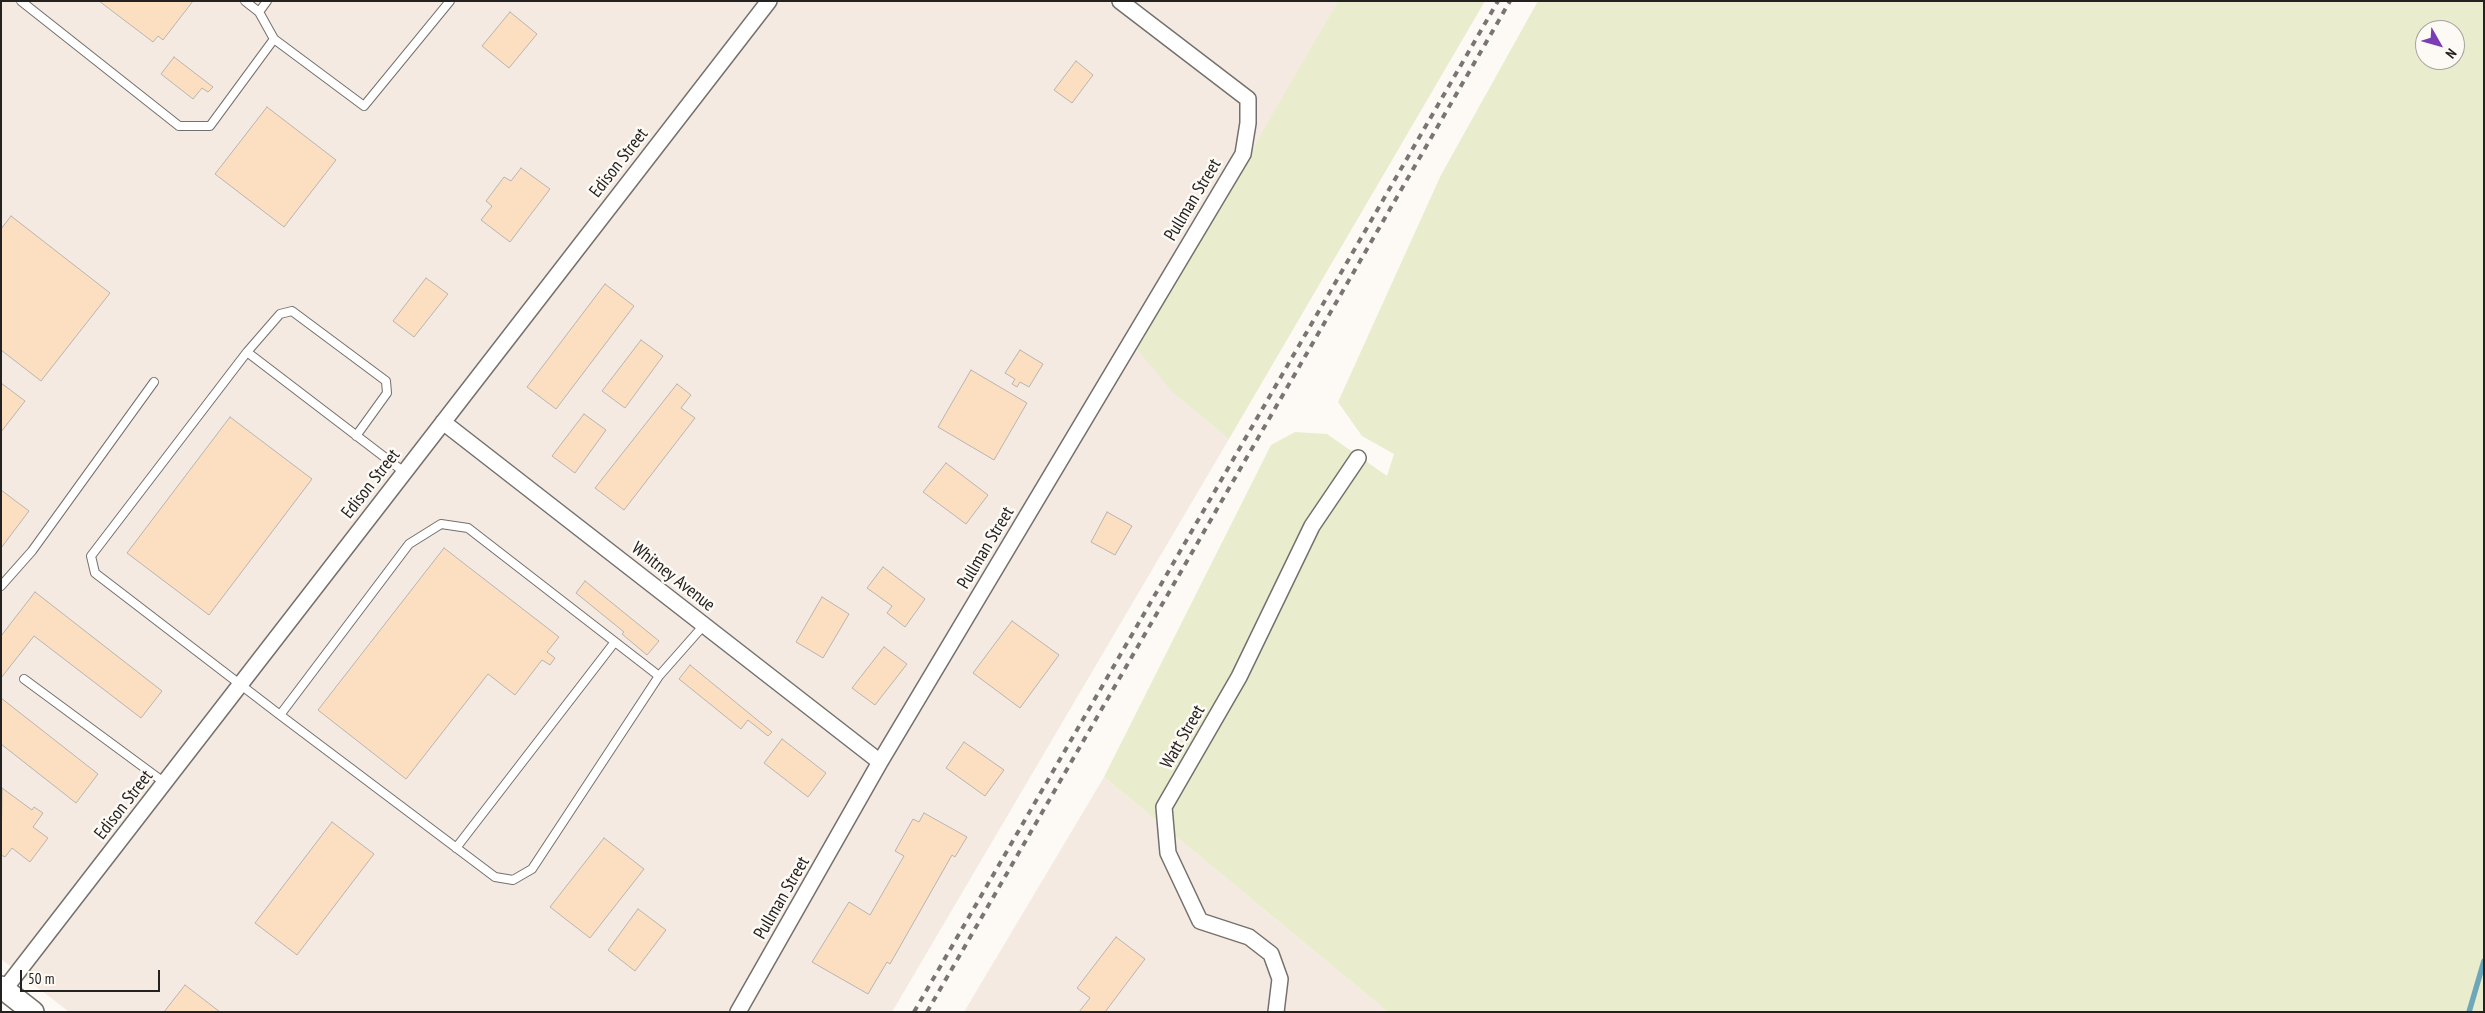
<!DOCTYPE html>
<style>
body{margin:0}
#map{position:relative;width:2485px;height:1013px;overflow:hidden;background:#fdf9f5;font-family:"PT Sans Narrow",sans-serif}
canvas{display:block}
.frame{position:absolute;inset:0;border:2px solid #242221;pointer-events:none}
.north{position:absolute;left:2415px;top:20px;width:50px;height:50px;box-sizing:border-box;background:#fdf9f5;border:1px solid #a6a3a0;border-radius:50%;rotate:128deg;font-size:14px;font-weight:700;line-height:20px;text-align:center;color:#242221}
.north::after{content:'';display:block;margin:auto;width:18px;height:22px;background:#7b3db3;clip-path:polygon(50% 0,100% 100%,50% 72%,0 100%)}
.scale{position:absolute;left:20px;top:970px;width:140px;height:22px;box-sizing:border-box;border:2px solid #242221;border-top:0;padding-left:6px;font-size:15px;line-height:18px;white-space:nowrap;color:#242221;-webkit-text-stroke:4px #fdf9f5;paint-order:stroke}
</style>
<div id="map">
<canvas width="2485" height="1013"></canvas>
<div class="frame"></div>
<div class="north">N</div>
<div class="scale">50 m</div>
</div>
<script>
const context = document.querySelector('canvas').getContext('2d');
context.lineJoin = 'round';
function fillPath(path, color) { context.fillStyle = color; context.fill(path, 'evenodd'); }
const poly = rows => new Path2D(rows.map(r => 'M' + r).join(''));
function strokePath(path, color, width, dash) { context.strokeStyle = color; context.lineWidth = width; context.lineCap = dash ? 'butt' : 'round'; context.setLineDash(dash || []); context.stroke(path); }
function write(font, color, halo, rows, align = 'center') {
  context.font = font + ' "PT Sans Narrow",sans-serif'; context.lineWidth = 5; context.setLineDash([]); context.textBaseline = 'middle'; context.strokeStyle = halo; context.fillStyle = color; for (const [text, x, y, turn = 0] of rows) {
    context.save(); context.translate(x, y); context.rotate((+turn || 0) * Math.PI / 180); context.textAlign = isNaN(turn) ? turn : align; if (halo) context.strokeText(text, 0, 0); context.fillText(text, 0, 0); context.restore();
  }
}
fillPath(poly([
 [1,1,1338,1,1278,108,1174,394,1229,439,892,1012,69,1012,1,959],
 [1104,777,1388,1012,964,1012]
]), '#f4eae1');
fillPath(poly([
 [1338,1,1485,1,1229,439,1174,394,1137,349],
 [1538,1,2484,1,2484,1012,1388,1012,1104,777,1271,445,1295,432,1327,434,1387,476,1394,454,1362,436,1338,402,1441,175],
 [2425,30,2455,30,2455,60,2425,60]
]), '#e9edcd');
strokePath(poly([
 [2469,1012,2484,961]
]), '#6ea7b9', 5.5);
const building = poly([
 [99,1,193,1,163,40,158,36,153,42,99,1],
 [510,12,537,34,509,68,482,46,510,12],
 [174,57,213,87,208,92,202,88,193,99,161,74,174,57],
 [1076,61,1093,75,1072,103,1054,90,1076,61],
 [267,107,336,160,284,227,215,174,267,107],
 [521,168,550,189,510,242,481,220,492,206,486,201,504,177,511,181,521,168],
 [11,216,110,293,41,381,1,350,1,229,11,216],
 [426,278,448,294,414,337,393,321,426,278],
 [605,284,634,306,556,409,527,387,605,284],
 [641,340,663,356,625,408,602,391,641,340],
 [1020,350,1043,364,1029,387,1020,382,1017,387,1012,384,1015,379,1005,373,1020,350],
 [971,370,1027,403,994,460,938,427,971,370],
 [1,383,25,401,1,432,1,383],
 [677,384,691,395,681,408,695,418,624,510,595,488,677,384],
 [584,414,606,430,575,473,552,456,584,414],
 [230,417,312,479,209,615,127,553,230,417],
 [946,463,988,495,966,524,923,492,946,463],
 [1,490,29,511,1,548,1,490],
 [1107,512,1132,526,1115,555,1091,542,1107,512],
 [444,548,559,637,547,652,555,658,550,665,542,660,515,695,488,674,406,779,318,710,444,548],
 [883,567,925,599,905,627,887,613,892,606,867,588,883,567],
 [585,581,659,641,647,655,622,634,624,632,576,593,585,581],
 [35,592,162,691,141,718,34,636,1,678,1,636,35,592],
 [822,597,849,614,823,658,796,642,822,597],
 [1012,621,1059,655,1020,708,973,673,1012,621],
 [884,647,907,664,875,705,852,688,884,647],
 [690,665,772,732,768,736,748,720,741,729,679,679,690,665],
 [1,698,98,774,76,803,1,744,1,698],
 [782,739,826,773,808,797,764,763,782,739],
 [964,742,1004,770,985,796,946,768,964,742],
 [2,788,32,810,34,807,43,813,33,827,48,838,30,862,12,848,5,857,1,855,2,788],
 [924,813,967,837,955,857,952,855,890,964,887,962,868,994,812,962,849,902,870,915,904,856,895,851,913,819,919,822,924,813],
 [332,822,374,854,297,955,255,923,332,822],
 [604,838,644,869,590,938,550,907,604,838],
 [638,909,666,930,635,971,608,950,638,909],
 [1116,937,1145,959,1105,1012,1079,1012,1090,998,1077,988,1116,937],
 [185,985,220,1012,164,1012,185,985]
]);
fillPath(building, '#fcdec0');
strokePath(building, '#b9b5b2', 1);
const lane = poly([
 [21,1,179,126,210,126,274,39],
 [245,1,259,12],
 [267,1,259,12,274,39,364,106,450,1],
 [247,352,280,314,292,311,386,381,387,393,356,436],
 [404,472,247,352,91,556,95,573,280,715,409,544,441,524,468,528,659,676,704,625],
 [1,586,32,551,154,382],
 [24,679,165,783],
 [280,715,495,877,513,880,532,869,659,676],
 [456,848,614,643]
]);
const street = poly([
 [443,422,880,762],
 [4,990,769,1],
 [738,1012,880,762,1243,154,1248,123,1248,99,1120,1],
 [1276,1012,1280,979,1271,954,1249,937,1200,921,1168,853,1164,807,1239,677,1312,526,1358,458]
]);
const secondary = poly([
 [1,987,33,1012]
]);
strokePath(lane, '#74706d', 10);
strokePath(street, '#74706d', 18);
strokePath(secondary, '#74706d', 24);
strokePath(lane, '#fff', 8);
strokePath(street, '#fff', 15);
strokePath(secondary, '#fff', 21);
strokePath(poly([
 [914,1012,1498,1],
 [927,1012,1510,1]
]), '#787573', 4, [6, 6]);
write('18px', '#242221', '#fdf9f5', [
 ["Edison Street",619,163,-52],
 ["Pullman Street",1193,200,-59],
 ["Edison Street",371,484,-52],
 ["Pullman Street",986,548,-59],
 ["Whitney Avenue",673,577,38],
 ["Watt Street",1183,737,-60],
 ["Edison Street",124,805,-52],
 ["Pullman Street",782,898,-60]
]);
</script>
